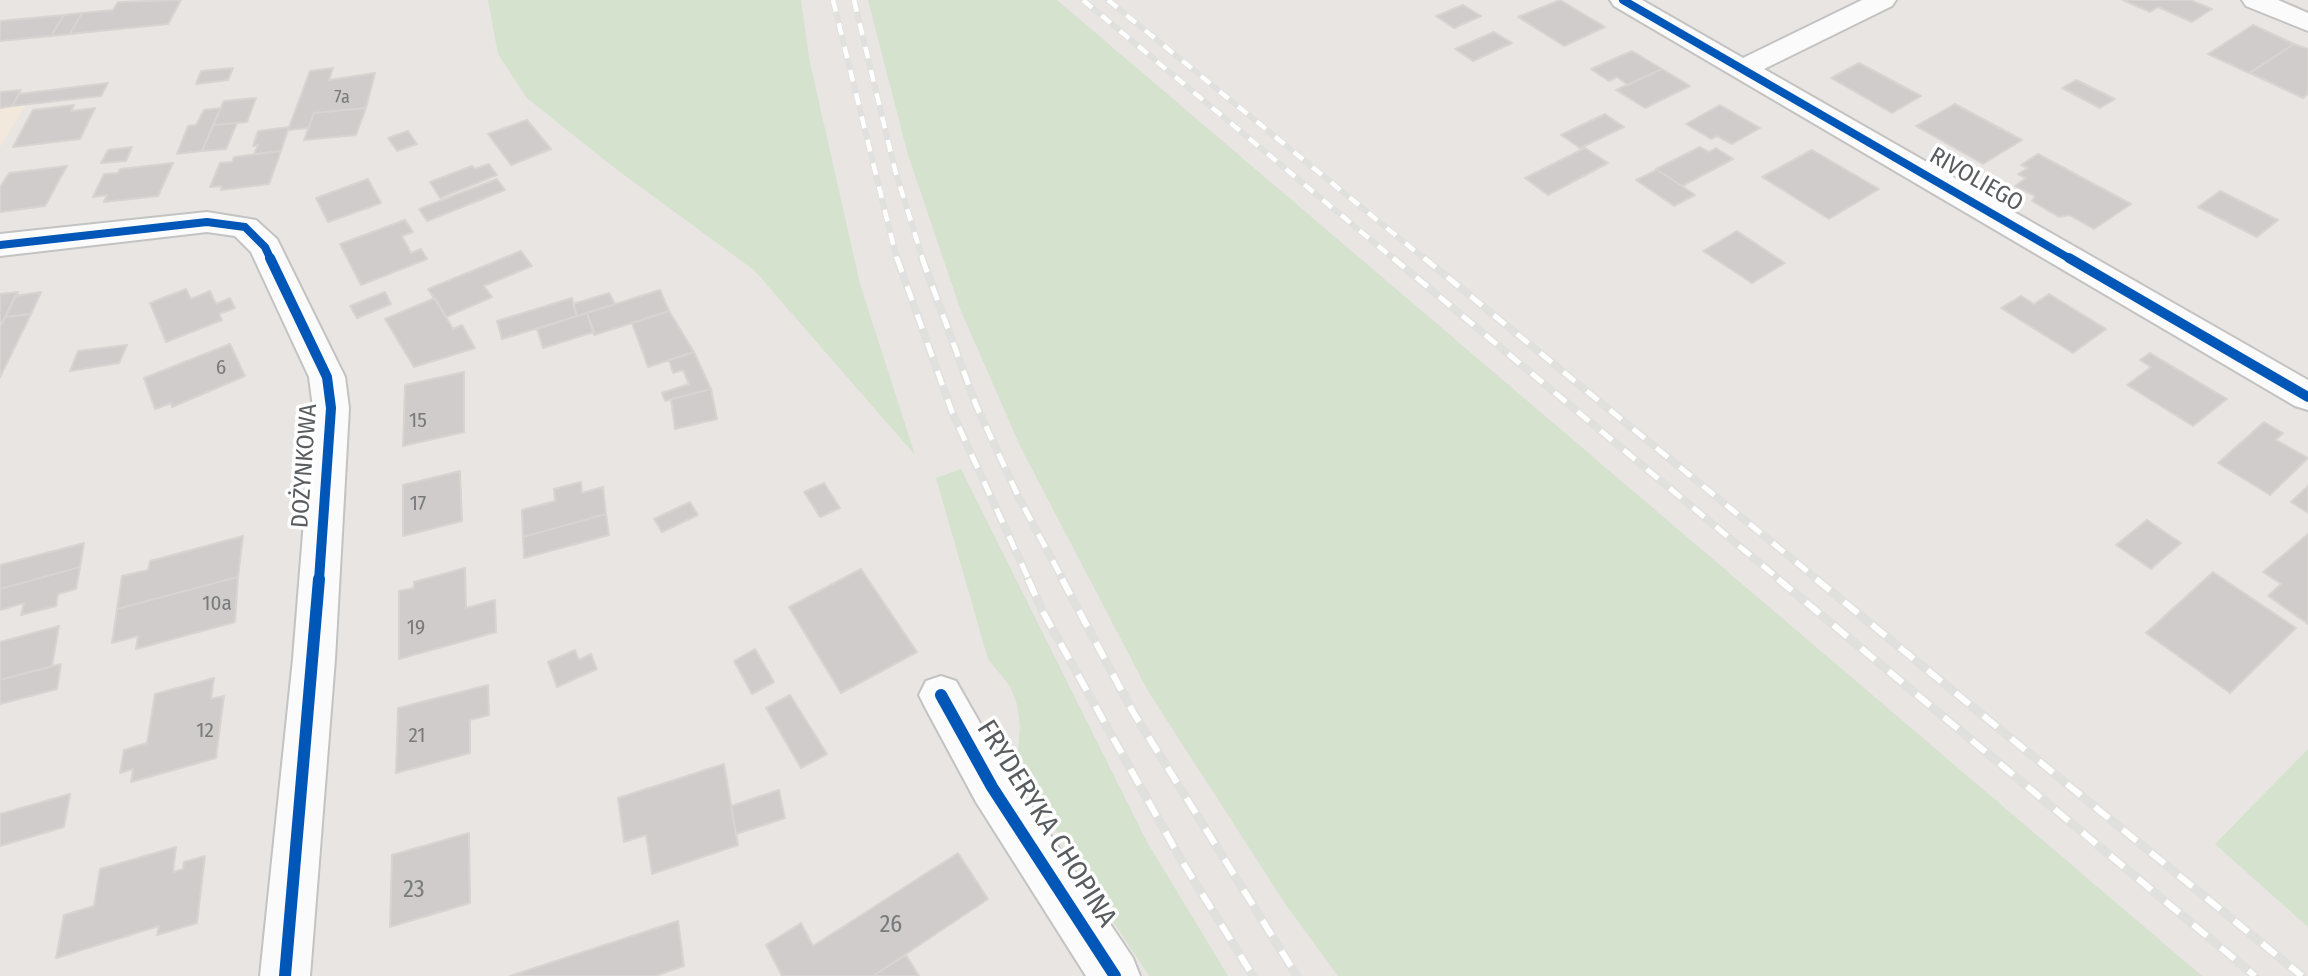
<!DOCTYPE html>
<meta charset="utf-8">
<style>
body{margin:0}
canvas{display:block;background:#e8e5e2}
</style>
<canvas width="2308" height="976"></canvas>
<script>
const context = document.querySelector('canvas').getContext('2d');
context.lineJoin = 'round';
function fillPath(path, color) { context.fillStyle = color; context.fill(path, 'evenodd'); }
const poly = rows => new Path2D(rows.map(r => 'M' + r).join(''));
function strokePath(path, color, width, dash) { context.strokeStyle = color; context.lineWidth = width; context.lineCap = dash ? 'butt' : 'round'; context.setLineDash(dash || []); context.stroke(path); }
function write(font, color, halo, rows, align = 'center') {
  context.font = font + ' "Fira Sans Condensed",sans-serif'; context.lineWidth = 7; context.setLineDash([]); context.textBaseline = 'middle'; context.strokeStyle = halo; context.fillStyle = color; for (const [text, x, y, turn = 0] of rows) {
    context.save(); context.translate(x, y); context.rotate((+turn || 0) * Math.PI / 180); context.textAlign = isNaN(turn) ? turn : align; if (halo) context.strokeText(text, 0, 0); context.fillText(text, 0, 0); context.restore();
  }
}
fillPath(poly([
 [26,105,14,124,0,147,0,108]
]), '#f2e8db');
fillPath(poly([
 [488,0,801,0,809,58,860,284,915,455,754,270,616,169,527,98,498,54],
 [868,0,1057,0,2202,976,1338,976,1286,905,1148,691,1021,448,961,311,908,155],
 [961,469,1147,842,1228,976,1149,976,1089,885,1017,764,1020,726,1017,704,1010,686,988,659,936,478],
 [2308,749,2308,927,2215,844]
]), '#d4e2ce');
const building = poly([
 [181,0,168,24,70,34,82,13,113,10,118,2,181,0],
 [1560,0,1605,27,1564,46,1518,17,1560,0],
 [2123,0,2190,0,2212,9,2192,22,2158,7,2150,12,2123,0],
 [1463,5,1481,16,1454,28,1436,16,1463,5],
 [82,13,70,34,51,36,64,15,82,13],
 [64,15,51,36,0,41,0,21,64,15],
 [2253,25,2294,44,2249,73,2208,54,2253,25],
 [1494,32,1512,43,1473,61,1455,49,1494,32],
 [2294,44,2308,49,2308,94,2303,98,2250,73,2294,44],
 [1632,51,1662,69,1628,85,1617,77,1609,81,1591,69,1632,51],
 [1859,63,1921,96,1892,113,1831,78,1859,63],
 [233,68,228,80,196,84,201,71,233,68],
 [333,68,329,80,375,73,366,108,314,113,308,128,288,130,310,71,333,68],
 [1662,69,1690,86,1645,108,1616,90,1662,69],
 [2076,80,2115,99,2100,108,2062,88,2076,80],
 [108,83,101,96,12,106,19,94,108,83],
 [21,90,12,106,0,108,0,92,21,90],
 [256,98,247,122,213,125,224,101,256,98],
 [1955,104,2022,140,1983,164,1916,126,1955,104],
 [74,105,71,111,95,108,80,139,13,147,33,110,74,105],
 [1720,105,1760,128,1732,144,1717,136,1711,139,1686,124,1720,105],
 [221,108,202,151,177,154,188,126,196,125,204,110,221,108],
 [366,108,356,135,304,140,314,113,366,108],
 [1605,114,1624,127,1580,148,1561,135,1605,114],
 [527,120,551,149,511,165,488,134,527,120],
 [237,123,226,149,202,151,213,125,237,123],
 [289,127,281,151,254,154,258,145,253,146,258,131,289,127],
 [408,131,417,144,397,151,388,138,408,131],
 [132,147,126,161,101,163,108,150,132,147],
 [1700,147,1709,152,1716,148,1733,159,1682,186,1656,169,1700,147],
 [1585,148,1608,163,1548,195,1525,178,1585,148],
 [1812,150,1879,189,1829,219,1762,177,1812,150],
 [281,151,269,184,221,190,222,186,210,187,220,163,232,162,234,157,281,151],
 [2038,154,2131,204,2094,229,2069,215,2059,217,2032,201,2035,196,2015,186,2026,178,2018,174,2028,168,2021,165,2038,154],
 [173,163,158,196,104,202,107,195,93,197,104,174,118,173,120,169,173,163],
 [489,164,497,175,440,198,430,182,472,166,475,169,489,164],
 [67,166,45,206,0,212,0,187,9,173,67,166],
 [1657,170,1682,186,1695,195,1674,206,1636,180,1657,170],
 [368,179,381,203,328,222,316,198,368,179],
 [497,179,505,190,427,221,419,209,497,179],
 [2220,191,2278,220,2257,237,2198,207,2220,191],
 [405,220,413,232,402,236,411,253,421,249,427,259,361,285,340,244,405,220],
 [1737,231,1785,263,1752,283,1703,251,1737,231],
 [521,251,532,266,484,286,492,297,446,317,428,289,521,251],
 [186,289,191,299,210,291,216,304,230,298,235,308,219,314,222,320,166,342,150,303,186,289],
 [660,290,669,311,594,335,587,313,660,290],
 [18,292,3,322,0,322,0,294,18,292],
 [41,292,31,314,5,317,15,296,41,292],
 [385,292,391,304,357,318,350,306,385,292],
 [609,293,615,304,577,316,573,304,609,293],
 [2049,294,2106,329,2073,353,2001,308,2021,296,2034,304,2049,294],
 [435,298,453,329,462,325,475,348,414,367,385,319,435,298],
 [572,298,577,316,502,339,497,321,572,298],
 [669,311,694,352,648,367,632,323,669,311],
 [587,313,594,332,543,348,537,329,587,313],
 [31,314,0,377,0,327,5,317,31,314],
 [230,344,245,376,172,407,171,403,155,409,144,378,230,344],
 [127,345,119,363,70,371,78,351,127,345],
 [694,352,711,389,665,401,662,393,689,384,683,370,673,373,669,360,694,352],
 [2150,353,2227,399,2193,426,2127,385,2151,367,2140,360,2150,353],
 [464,372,464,432,403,446,405,385,464,372],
 [711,389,717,419,675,429,671,399,711,389],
 [2264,422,2283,433,2276,440,2308,458,2270,495,2218,463,2264,422],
 [460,471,462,521,403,536,403,485,460,471],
 [581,482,582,493,603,487,606,514,523,537,522,510,555,501,554,489,581,482],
 [824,483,840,508,820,517,804,492,824,483],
 [2308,486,2308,513,2291,502,2308,486],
 [690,502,698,515,662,532,654,519,690,502],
 [606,514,609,535,524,558,523,537,606,514],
 [2147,520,2181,543,2151,569,2116,545,2147,520],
 [2308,534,2308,624,2268,596,2281,584,2263,572,2308,534],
 [243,536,238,577,117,609,122,576,148,570,150,561,243,536],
 [84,543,80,567,0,589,0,565,84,543],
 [80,567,76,589,58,594,56,606,21,615,24,603,0,610,0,589,80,567],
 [465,568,466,608,495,600,496,632,399,659,399,591,414,588,414,582,465,568],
 [861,569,917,652,841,693,789,607,861,569],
 [2213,572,2296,628,2230,693,2146,633,2213,572],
 [238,577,235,622,136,649,138,636,112,643,117,609,238,577],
 [59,626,52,666,0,680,0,642,59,626],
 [755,649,774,682,752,694,734,661,755,649],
 [575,650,579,660,591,654,597,669,557,687,548,662,575,650],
 [61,664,57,689,0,704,0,680,61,664],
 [214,678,211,699,224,696,216,758,131,782,133,769,120,773,124,750,147,743,155,694,214,678],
 [488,685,489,715,470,720,470,753,396,773,398,708,488,685],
 [790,695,827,754,801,768,766,708,790,695],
 [724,764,738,845,652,874,646,835,624,842,618,798,724,764],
 [779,790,785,818,736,834,731,806,779,790],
 [70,794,64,827,0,846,0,814,70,794],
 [469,833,470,903,390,927,392,855,469,833],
 [176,847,173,872,183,869,184,862,205,856,197,923,157,935,159,926,56,958,64,915,94,906,100,869,176,847],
 [958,853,988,899,873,976,782,976,766,945,801,923,813,946,958,853],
 [678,921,684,966,655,976,510,976,678,921],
 [906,955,919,976,873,976,906,955]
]);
fillPath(building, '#cfcccb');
strokePath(building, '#d7d4d2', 2);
const street = poly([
 [1610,0,1642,0,1743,58,1862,0,1896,0,1892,6,1764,69,2308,380,2308,410,2295,406,1614,6,1610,0],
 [2242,0,2278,0,2308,13,2308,31,2246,6,2242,0],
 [207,212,256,220,277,239,345,377,349,408,335,659,310,976,260,976,293,659,313,408,309,377,251,252,235,236,207,232,0,256,0,234,207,212],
 [941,676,956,681,1008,772,1133,958,1140,976,1086,976,976,802,926,709,919,695,926,681,941,676]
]);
strokePath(street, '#c2c3c2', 4);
fillPath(street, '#fcfbfb');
const railFar2 = poly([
 [833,0,897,260],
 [854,0,895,170,923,260],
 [1083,0,1395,260],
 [1108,0,1426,260]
]);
const railFar1 = poly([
 [897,258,952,412,1029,580],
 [922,258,976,405,1019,498,1063,580],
 [1393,258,1780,580],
 [1424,258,1818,580]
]);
const rail = poly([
 [1028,579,1043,612,1180,858,1253,976],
 [1062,579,1133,712,1297,976],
 [1778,579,2255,976],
 [1816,579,2302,976]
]);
strokePath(railFar2, '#e0e0df', 6);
strokePath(railFar1, '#e0e0df', 8);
strokePath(rail, '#e0e0df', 9);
strokePath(railFar2, '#fff', 4.5, [12]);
strokePath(railFar1, '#fff', 5, [15]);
strokePath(rail, '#fff', 6, [18]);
strokePath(poly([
 [1623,0,2072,260],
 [0,245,207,222,245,227,265,247,271,260]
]), '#0057b8', 8);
strokePath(poly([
 [270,258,327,377,331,408,319,580],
 [2069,258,2308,397]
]), '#0057b8', 10);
strokePath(poly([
 [941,695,992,787,1115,976],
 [285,976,319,579]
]), '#0057b8', 12);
write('18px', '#787a7c', null, [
 ["7a",342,98]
]);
write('21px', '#787a7c', null, [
 ["6",221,368],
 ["15",418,421],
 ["17",418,504],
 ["10a",217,604],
 ["19",416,628],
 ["12",205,731],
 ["21",417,736]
]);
write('24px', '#595d60', '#fff', [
 ["RIVOLIEGO",1976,180,30],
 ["DOŻYNKOWA",305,466,-86]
]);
write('24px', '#787a7c', null, [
 ["23",414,890],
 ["26",891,925]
]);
write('28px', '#595d60', '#fff', [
 ["FRYDERYKA CHOPINA",1046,824,58]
]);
</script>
